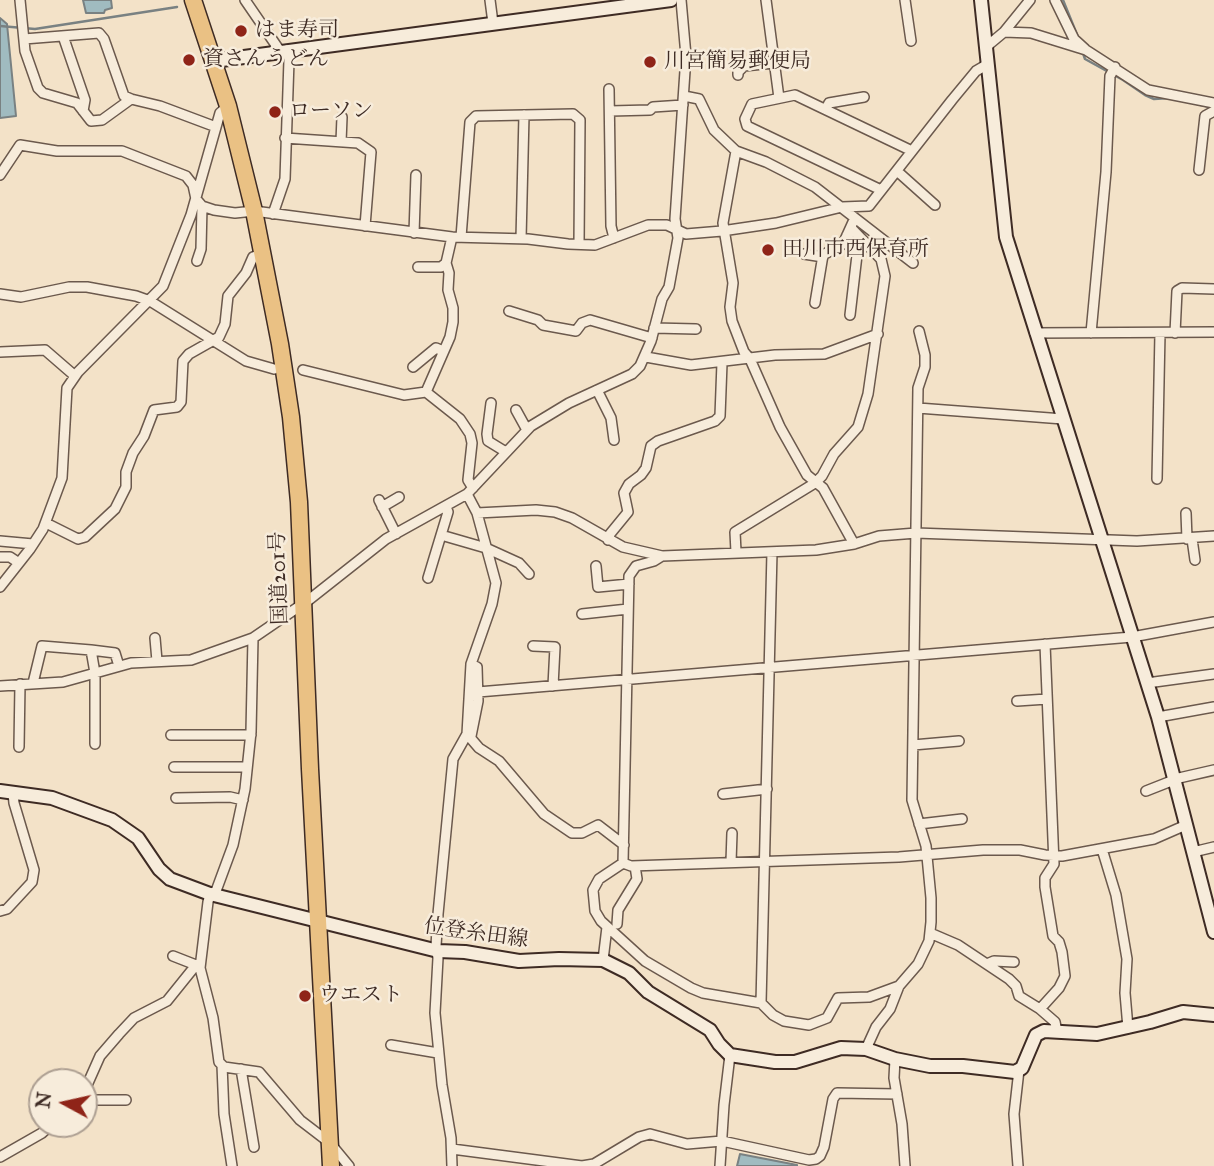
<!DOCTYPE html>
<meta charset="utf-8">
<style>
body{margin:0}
#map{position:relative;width:1214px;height:1166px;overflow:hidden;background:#f3e2c8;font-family:"IM FELL Great Primer",serif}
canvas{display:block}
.north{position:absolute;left:28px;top:1068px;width:70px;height:70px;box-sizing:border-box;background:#f7ecdb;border:2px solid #ad9f92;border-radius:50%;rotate:278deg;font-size:19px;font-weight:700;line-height:28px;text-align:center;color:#3e2b24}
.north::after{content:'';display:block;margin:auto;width:24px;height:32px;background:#8f2418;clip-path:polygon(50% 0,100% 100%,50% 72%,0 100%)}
</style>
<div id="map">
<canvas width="1214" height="1166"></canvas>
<div class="north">N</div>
</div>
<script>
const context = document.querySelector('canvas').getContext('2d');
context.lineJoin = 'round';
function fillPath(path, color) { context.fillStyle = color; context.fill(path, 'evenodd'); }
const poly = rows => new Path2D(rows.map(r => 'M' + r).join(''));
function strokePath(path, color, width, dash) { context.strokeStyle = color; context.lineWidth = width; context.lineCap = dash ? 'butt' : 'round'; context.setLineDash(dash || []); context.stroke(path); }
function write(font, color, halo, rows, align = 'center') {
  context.font = font + ' "IM FELL Great Primer","Noto Serif JP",serif'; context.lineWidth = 5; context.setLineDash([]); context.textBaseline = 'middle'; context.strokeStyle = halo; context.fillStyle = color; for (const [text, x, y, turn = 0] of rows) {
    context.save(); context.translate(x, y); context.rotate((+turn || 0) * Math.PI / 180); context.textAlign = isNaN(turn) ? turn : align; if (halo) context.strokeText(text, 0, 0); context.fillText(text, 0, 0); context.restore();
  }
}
const water = poly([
 [83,0,111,0,112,8,105,10,104,13,86,13,83,0],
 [0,18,7,24,16,116,0,118,0,18],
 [740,1154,797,1165,797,1166,737,1166,740,1154]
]);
fillPath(water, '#a0bbc0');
strokePath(water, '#798182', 2);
strokePath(poly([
 [1063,0,1078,37],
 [0,26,35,29,177,7],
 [1082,50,1085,59,1123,80,1145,95,1154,99,1170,98],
 [1197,104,1214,108]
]), '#798182', 2.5);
const street = poly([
 [20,0,25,51,38,88,43,93,77,103,91,121,102,120,131,99,160,106,216,127],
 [245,0,280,51],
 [490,0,493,23],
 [766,0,779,98],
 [905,0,911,41],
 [1055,0,1074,39,1085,49],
 [1004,32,1031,33,1086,50,1148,90,1214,103],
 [63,36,85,100,83,111],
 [24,39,99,33,104,39,124,96,131,99],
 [986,47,1004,32,1030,0],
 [738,75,738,72,744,66,774,63],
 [609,89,611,226,614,238],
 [684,96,699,99,714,130,736,151,766,162,815,187,913,263],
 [826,109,829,103,864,97],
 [610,111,650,110,653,107,683,105],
 [285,138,358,143,371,152,365,226],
 [341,142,342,117],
 [736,151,723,223,733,283,730,307,732,321,744,352,750,359,780,427,807,475,823,488,854,544],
 [1199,170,1205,116,1214,111],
 [897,171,935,205],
 [0,175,20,145,57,151,122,151,186,176,193,185,196,199,202,206,214,210,235,213,254,211,452,237,528,239,568,244,595,245,648,225,667,225,686,234,722,231,776,223,842,207,869,206,952,100,976,71,988,64],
 [881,190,747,126,745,119,752,104,795,95,912,151],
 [273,214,285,179,289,60,287,50],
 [414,233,416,175],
 [847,235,857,255,850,315],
 [461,237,470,122,476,116,573,114,580,120,579,244],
 [521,239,524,115],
 [804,254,823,257],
 [197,261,201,249,202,206],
 [418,267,441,267,446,263],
 [0,294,21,297,69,287,87,287,136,296,150,301,246,361,274,369],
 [815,303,823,255,843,244,853,222],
 [509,311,538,320,543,325,576,331,582,323,590,320,652,338],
 [654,328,696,329],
 [1035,333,1214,332],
 [1091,333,1106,172,1110,76,1115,67],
 [1175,333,1177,291,1182,288,1214,289],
 [0,352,45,350,75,376],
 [646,357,691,365,775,355,824,354,878,334],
 [413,367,436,348,443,351],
 [303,370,404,395,426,392,460,419,470,434,472,443,468,480,473,488],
 [597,390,611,418,614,440],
 [426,392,450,337,453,322,453,308,448,290,449,273,446,263,452,237],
 [491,403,487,434,488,441,506,452],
 [918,408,1063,419],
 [516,410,527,430],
 [1157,479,1160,333],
 [379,500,396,534],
 [382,507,399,497],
 [477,513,536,510,555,512,572,518,623,547,662,556,816,550,854,544,879,536,916,533,1137,541,1214,536],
 [1186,513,1187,539],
 [46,523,78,539,85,537,115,509,126,487,126,472,133,453,144,436,154,410,177,407,181,402,183,361,189,354,219,337,225,324,228,296,246,273,253,257,262,254],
 [441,535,486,548,519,563,529,574],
 [1192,539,1195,560],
 [608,540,610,534,628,512,624,493,629,484,641,475,646,468,651,446,658,441,715,421,720,416,722,363],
 [0,541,33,544],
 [736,552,735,532,815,483,822,476,834,454,858,427,868,394,885,276,881,259,851,228],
 [0,557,10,557,19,563],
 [596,566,598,587,629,584],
 [428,578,448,512,446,507],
 [0,587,30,549,43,529,62,478,67,388,78,372,163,286,191,215,220,113,228,106],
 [582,614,628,609],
 [155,638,157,661],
 [253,638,251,732,245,789,233,845,216,891,210,894,208,902,200,968,213,1018,219,1062,224,1067,259,1072,300,1120,330,1143,349,1166],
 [533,646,555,647,553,686],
 [91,650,115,653,119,666],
 [33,683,42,646,91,650,95,673,95,744],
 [1147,683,1214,674],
 [0,686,63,682,131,663,191,660,253,638,310,599,386,539,467,494,531,426,569,403,632,374,640,366,651,341,662,299,669,287,678,238,675,219,686,56,681,0],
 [478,692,1132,637,1214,622],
 [1017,701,1047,699],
 [1158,717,1214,707],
 [467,734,479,748,499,761,544,814,572,833,582,833,598,825,624,845],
 [171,735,251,735],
 [471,736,478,701,477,667,473,665],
 [913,745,959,741],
 [19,747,20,684],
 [174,767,247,767],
 [1146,791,1179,778,1214,770],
 [723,794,767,789],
 [176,798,230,797,243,800],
 [919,824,962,819],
 [1102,849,1116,895,1127,959,1125,993,1128,1028],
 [1193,852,1214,847],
 [731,862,732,833],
 [623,863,631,866,899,857,983,850,1020,850,1045,855,1062,856,1154,839,1186,825],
 [623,863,599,879,593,890,595,911,601,921,645,961,691,988,703,993,761,1003,773,1015,784,1021,809,1025,827,1018,838,998,869,997,899,986],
 [623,863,629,576,636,566,654,561,662,556],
 [0,911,7,909,32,882,34,870,14,803,13,793],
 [617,924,618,910,637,879,635,866],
 [930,933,958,945,1009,979,1016,986,1019,996,1040,1009,1055,1022,1057,1032],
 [173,956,196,965],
 [603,960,607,927],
 [987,964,994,961,1014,962],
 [761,1003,772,552],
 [1040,1009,1059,988,1065,976,1062,952,1059,942,1053,936,1045,887,1045,878,1054,864,1045,644],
 [391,1045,438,1053],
 [866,1049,876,1027,890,1009,899,986,918,964,929,941,931,922,931,898,926,846,912,800,918,388,925,367,925,355,919,331],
 [895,1059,894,1078,902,1124,905,1166],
 [222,1065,224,1114,232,1166],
 [241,1069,254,1147],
 [84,1092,100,1056,119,1034,134,1018,167,1001,196,965,200,963],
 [84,1100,126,1100],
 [452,1149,582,1166,594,1164,639,1137,650,1134,687,1144,722,1141,809,1160,816,1159,820,1156,824,1147,833,1099,837,1093,897,1094],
 [0,1157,42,1133,52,1124],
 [452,1166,451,1138,442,1085,435,1013,438,958,436,946,438,914,453,759,467,734,471,664,492,604,496,583,477,513,467,494],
 [720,1166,724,1105,730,1055],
 [1018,1166,1014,1114,1019,1070]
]);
const secondary = poly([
 [981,0,1006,237,1158,717,1214,932],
 [214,61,671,0],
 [0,791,52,798,112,820,138,838,159,869,170,879,210,894,438,951,465,952,519,961,559,959,603,960,629,973,648,992,710,1030,719,1044,730,1055,775,1062,795,1062,841,1048,866,1049,895,1059,930,1066,963,1066,1015,1072,1022,1068,1036,1035,1044,1031,1097,1034,1150,1022,1183,1012,1214,1015]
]);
const highway = poly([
 [193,0,228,106,254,211,280,344,291,417,299,502,310,769,331,1166]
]);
strokePath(street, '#6b594d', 12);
strokePath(secondary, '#3e2b24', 16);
strokePath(highway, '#3e2b24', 19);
strokePath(street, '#f7ecdb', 9);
strokePath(secondary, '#f7ecdb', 12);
strokePath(highway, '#eac184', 16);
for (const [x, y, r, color] of [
 [241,31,7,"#8f2418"],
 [189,60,7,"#8f2418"],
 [650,62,7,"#8f2418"],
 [275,112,7,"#8f2418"],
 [768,250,7,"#8f2418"],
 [305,996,7,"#8f2418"]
]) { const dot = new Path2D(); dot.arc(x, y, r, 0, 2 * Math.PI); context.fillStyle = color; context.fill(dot); strokePath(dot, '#f7ecdb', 2.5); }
write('21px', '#3e2b24', '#f7ecdb', [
 ["はま寿司",255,31],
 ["資さんうどん",203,60],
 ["川宮簡易郵便局",664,62],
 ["ローソン",289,112],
 ["田川市西保育所",782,250],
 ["ウエスト",319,996]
], 'left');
write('21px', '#3e2b24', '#f7ecdb', [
 ["国道201号",280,578,-92],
 ["位登糸田線",476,934,8]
]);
</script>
